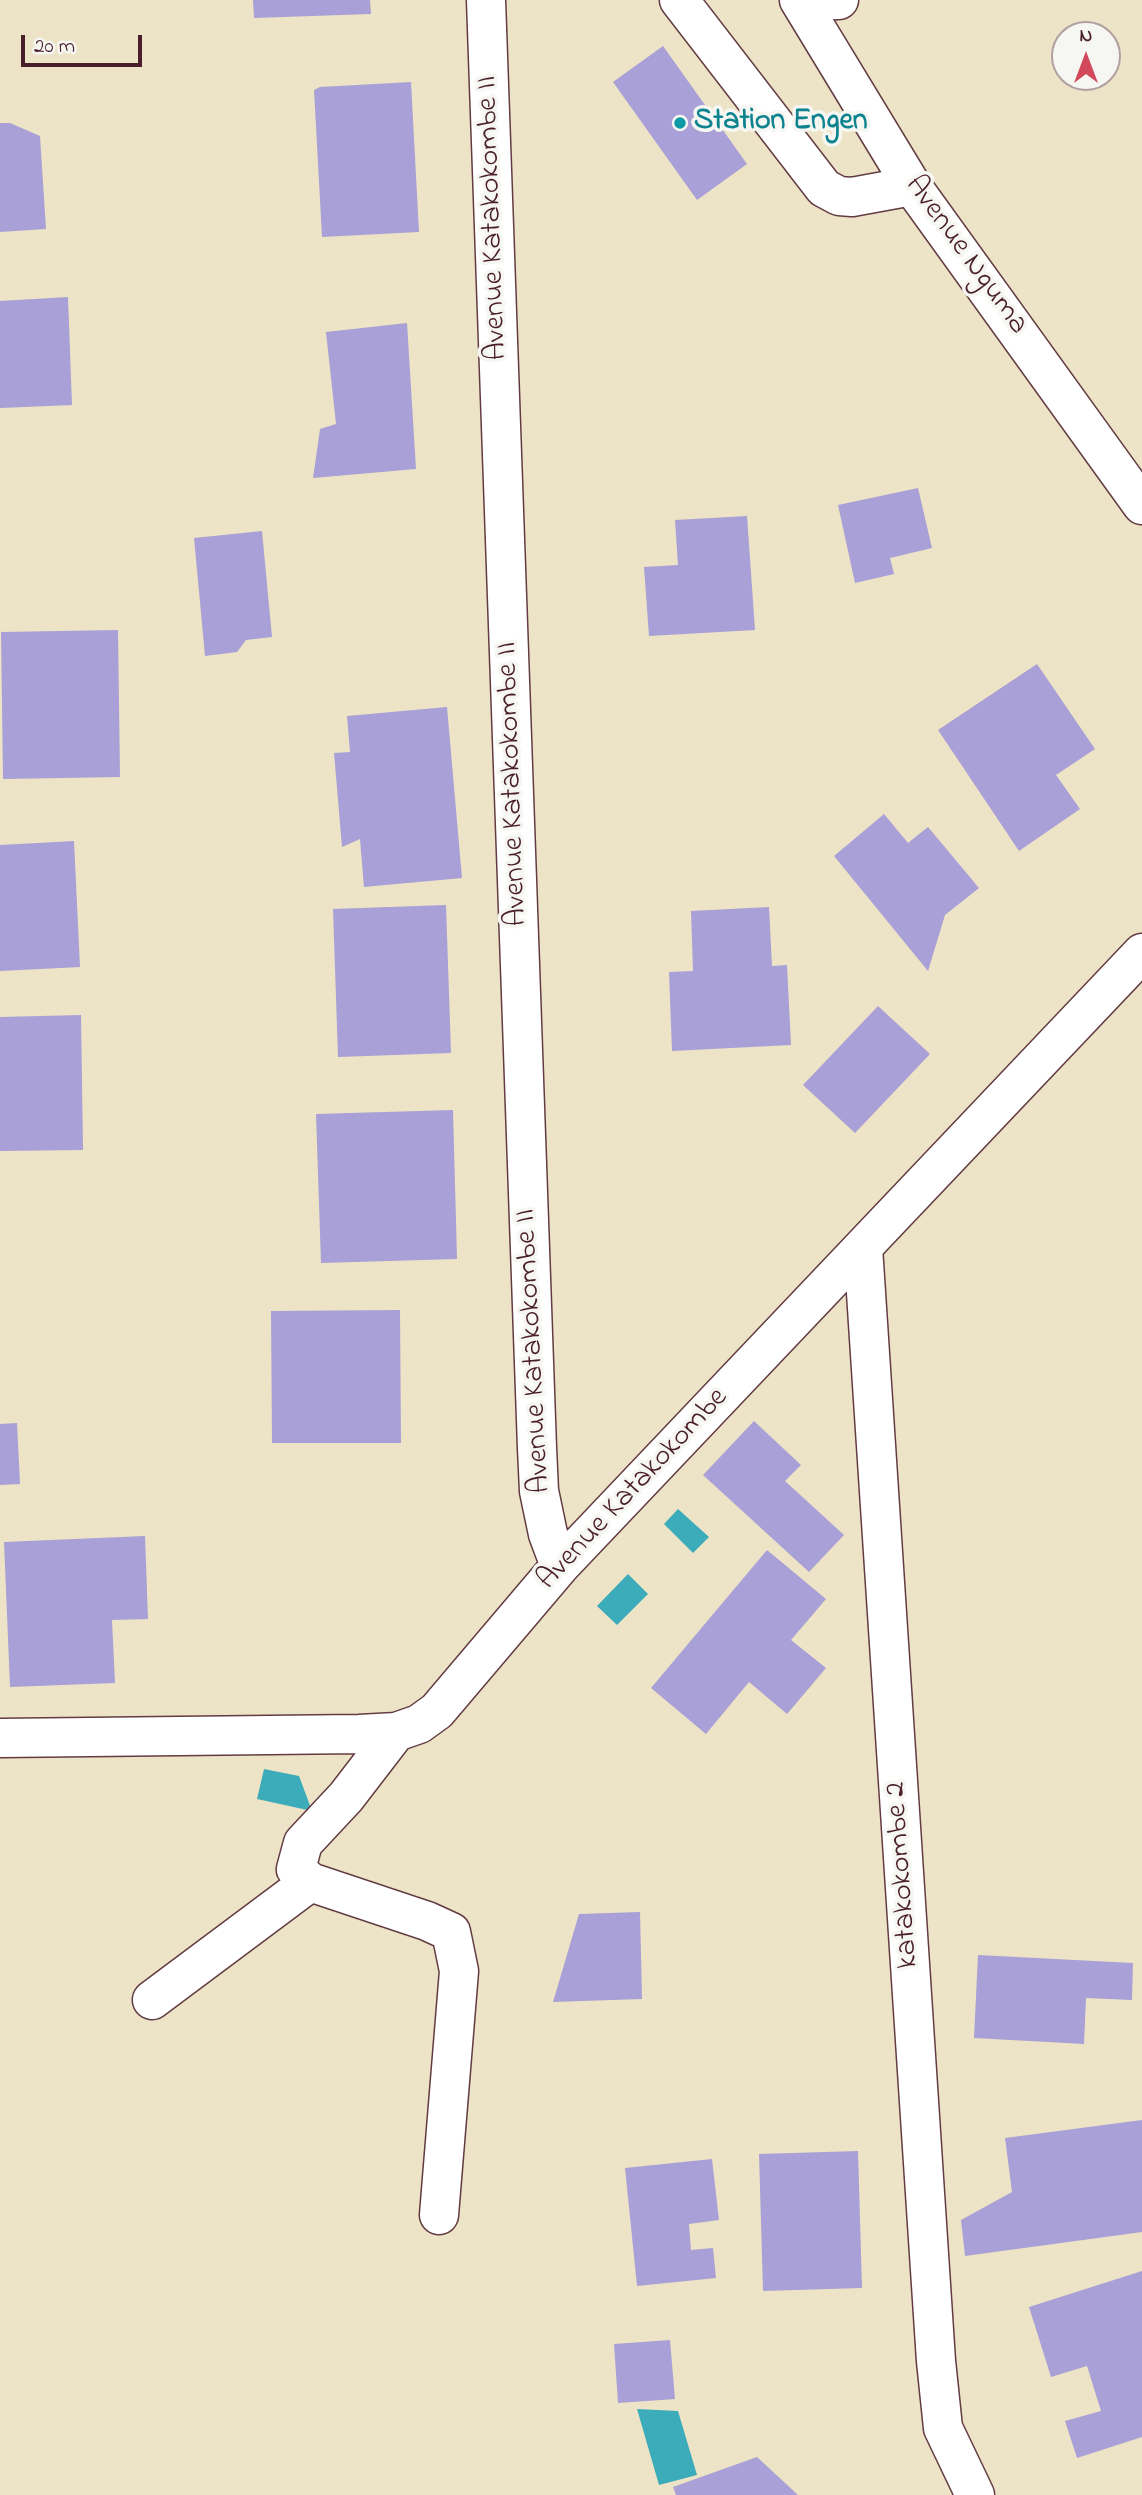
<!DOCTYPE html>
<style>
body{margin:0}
#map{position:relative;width:1142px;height:2495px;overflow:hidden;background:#ede3c6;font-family:"Indie Flower",sans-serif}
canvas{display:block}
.north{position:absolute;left:1051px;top:21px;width:70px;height:70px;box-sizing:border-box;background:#f6f6f2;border:2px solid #b1a0a2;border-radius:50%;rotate:0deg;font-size:19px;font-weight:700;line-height:28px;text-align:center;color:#4a1f2b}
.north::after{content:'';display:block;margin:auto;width:24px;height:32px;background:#d1495b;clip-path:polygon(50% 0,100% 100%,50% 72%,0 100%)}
.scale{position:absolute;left:21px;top:35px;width:121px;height:32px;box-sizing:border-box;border:4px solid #4a1f2b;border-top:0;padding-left:9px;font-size:21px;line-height:24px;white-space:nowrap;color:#4a1f2b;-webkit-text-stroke:5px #f6f6f2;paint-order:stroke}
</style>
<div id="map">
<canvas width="1142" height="2495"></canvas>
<div class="north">N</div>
<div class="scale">20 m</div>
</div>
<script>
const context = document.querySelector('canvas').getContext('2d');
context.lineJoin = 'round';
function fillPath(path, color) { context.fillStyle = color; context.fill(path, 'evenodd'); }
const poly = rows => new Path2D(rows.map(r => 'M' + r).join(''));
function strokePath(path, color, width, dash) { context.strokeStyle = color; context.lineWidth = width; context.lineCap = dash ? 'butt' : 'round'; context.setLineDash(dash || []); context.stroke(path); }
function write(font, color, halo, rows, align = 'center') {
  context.font = font + ' "Indie Flower",sans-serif'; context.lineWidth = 7; context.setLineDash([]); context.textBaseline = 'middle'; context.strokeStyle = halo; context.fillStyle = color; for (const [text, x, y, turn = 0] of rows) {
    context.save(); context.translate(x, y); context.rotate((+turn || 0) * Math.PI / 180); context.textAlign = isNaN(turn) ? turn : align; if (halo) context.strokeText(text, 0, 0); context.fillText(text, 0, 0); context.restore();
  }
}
fillPath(poly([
 [678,1509,709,1537,693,1553,664,1524],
 [628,1574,648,1594,617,1625,597,1606],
 [264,1769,299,1776,312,1811,257,1799],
 [637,2409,678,2411,697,2475,659,2485]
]), '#3dacba');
fillPath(poly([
 [253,0,370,0,371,14,254,18],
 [663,46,747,164,697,200,613,82],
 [411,82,419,232,322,237,314,90,320,87],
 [0,123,10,123,40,136,46,229,0,232],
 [68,297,72,405,0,408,0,301],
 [407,323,416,469,313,478,320,429,336,424,326,332],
 [918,488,932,548,890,558,894,574,855,583,838,505],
 [747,516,755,630,649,636,644,567,678,565,675,520],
 [262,531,272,637,246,640,237,652,205,656,194,538],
 [118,630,120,777,3,779,1,632],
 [1037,664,1095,749,1056,775,1080,809,1019,851,938,730],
 [447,707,462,878,364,887,360,839,342,847,334,753,350,752,347,716],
 [884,814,908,843,928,827,979,888,945,915,928,971,834,856],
 [74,841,80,967,0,971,0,845],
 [446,905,451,1053,338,1057,333,909],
 [769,907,772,966,787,965,791,1045,672,1051,669,972,693,971,691,911],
 [878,1006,930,1054,855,1133,803,1085],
 [81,1015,83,1150,0,1151,0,1017],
 [453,1110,457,1259,321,1263,316,1114],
 [400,1310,401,1443,272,1443,271,1311],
 [754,1421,801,1465,785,1481,844,1535,809,1572,703,1475],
 [17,1423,20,1484,0,1485,0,1424],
 [145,1536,148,1619,112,1620,115,1683,10,1687,4,1542],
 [767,1550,826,1599,791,1640,826,1668,787,1714,749,1682,706,1734,651,1688],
 [640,1912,642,1999,553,2002,579,1914],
 [978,1955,1133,1963,1132,2000,1086,1998,1084,2044,974,2038],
 [1142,2120,1142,2232,965,2256,961,2220,1012,2192,1005,2138],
 [858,2151,862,2288,763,2291,759,2154],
 [712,2159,719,2220,689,2224,691,2250,713,2248,716,2278,637,2286,625,2168],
 [1142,2271,1142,2437,1077,2458,1065,2421,1101,2411,1087,2366,1051,2377,1029,2307],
 [670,2340,675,2399,618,2403,614,2344],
 [757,2457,798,2495,676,2495,673,2487]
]), '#a8a0d6');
const minor = poly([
 [486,0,537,1448,539,1491,548,1534,560,1566],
 [679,0,824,188,839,196,852,197,912,186],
 [800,1,839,0],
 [863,1247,936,2361,943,2428,975,2495],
 [396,1732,346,1797,303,1843,296,1869,310,1882,427,1921,451,1932,459,1971,439,2215],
 [0,1738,359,1734,396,1732,419,1724,437,1711,560,1566,1142,953],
 [152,2000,310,1882]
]);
const major = poly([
 [799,0,912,186,1142,505]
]);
strokePath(minor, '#623c42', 41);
strokePath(major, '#623c42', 41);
strokePath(minor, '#fff', 38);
strokePath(major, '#fff', 38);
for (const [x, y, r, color] of [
 [680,123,7,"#0f9aa8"]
]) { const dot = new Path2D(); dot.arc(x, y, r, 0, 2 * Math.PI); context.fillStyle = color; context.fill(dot); strokePath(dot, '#f6f6f2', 2.5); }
write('bold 30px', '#0d838f', '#f6f6f2', [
 ["Station Engen",694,123]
], 'left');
write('30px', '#4a1f2b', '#f6f6f2', [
 ["Avenue Katakokombe II",494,218,-92],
 ["Avenue Nguma",965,256,54],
 ["Avenue Katakokombe II",514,784,-92],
 ["Avenue Katakokombe II",535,1351,-93],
 ["Avenue Katakokombe",634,1490,-47],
 ["katakokombe 2",904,1875,-94]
]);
</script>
